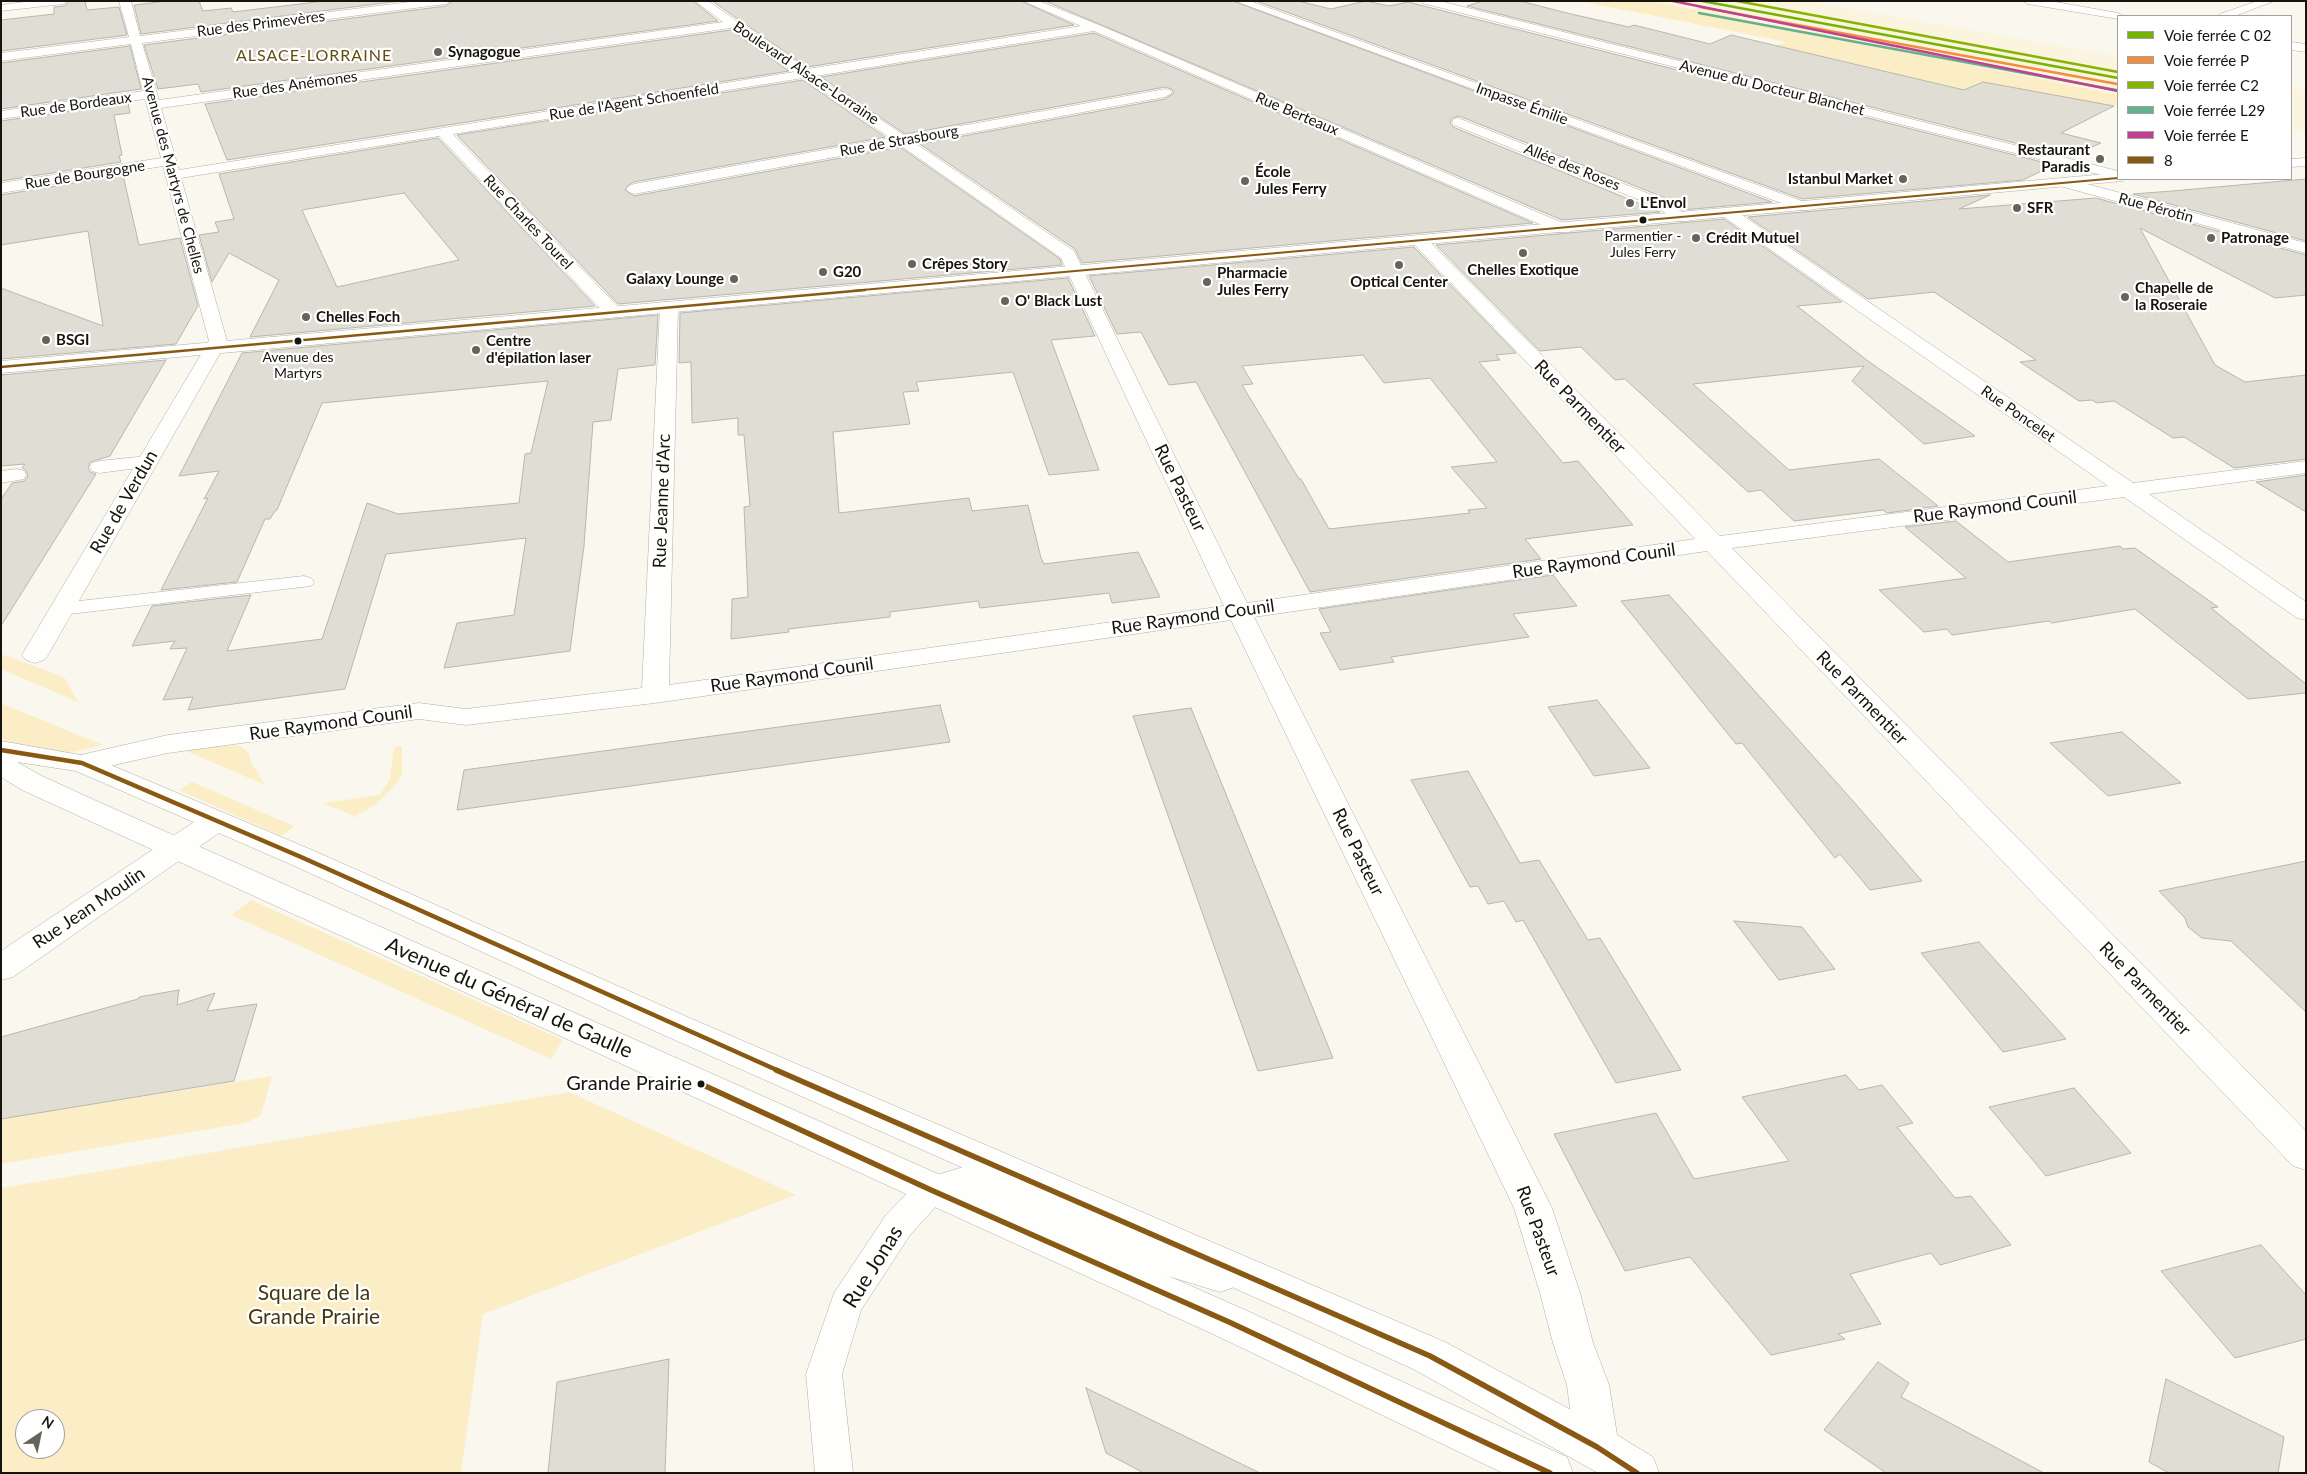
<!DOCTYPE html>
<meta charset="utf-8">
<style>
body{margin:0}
#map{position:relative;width:2307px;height:1474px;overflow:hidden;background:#faf7ef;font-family:Lato,sans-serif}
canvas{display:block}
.frame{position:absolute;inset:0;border:2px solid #16140c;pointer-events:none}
.legend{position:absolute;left:2117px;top:15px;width:175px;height:165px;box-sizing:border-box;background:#fff;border:1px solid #a2a19e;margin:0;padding:6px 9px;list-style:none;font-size:15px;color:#16140c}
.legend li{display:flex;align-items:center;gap:10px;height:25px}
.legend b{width:25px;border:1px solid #a2a19e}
.north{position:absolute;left:15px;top:1409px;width:50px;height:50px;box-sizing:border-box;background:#fff;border:1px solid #a2a19e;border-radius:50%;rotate:34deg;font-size:14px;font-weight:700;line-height:20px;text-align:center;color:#16140c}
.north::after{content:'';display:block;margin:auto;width:18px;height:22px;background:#66635b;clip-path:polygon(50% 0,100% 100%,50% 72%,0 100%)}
</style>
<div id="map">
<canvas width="2307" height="1474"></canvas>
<div class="frame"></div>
<ul class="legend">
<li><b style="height:6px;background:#74b302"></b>Voie ferrée C 02</li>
<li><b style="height:6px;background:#f28e42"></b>Voie ferrée P</li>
<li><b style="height:6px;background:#86b401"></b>Voie ferrée C2</li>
<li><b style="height:6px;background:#63b28c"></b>Voie ferrée L29</li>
<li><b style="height:6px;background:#c04191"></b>Voie ferrée E</li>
<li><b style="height:6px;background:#895913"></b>8</li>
</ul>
<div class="north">N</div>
</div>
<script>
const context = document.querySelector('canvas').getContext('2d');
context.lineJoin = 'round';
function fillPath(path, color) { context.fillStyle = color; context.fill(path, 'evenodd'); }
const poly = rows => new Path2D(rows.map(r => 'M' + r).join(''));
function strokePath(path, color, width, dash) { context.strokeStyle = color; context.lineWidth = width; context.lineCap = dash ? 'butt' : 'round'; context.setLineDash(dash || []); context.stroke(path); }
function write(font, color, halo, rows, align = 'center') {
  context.font = font + ' Lato,sans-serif'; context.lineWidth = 4.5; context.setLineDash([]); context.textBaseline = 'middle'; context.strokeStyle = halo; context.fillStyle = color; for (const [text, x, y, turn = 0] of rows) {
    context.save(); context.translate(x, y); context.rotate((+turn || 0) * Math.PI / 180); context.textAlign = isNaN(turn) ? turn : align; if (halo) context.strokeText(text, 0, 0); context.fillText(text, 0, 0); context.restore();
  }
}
fillPath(poly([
 [1579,1,1808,1,2118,56,2118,106,2091,102,2071,112,1775,46,1786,42],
 [2291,87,2306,90,2306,132,2291,129]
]), '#fbf4df');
fillPath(poly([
 [1579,1,1651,1,2118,95,2118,106,2091,102,2071,112,2041,108,1775,46,1786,42],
 [1,654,64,677,78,702,1,669],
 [1,703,22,712,103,745,67,753,21,746,1,738],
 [239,745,249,753,251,762,265,785,186,751,197,748],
 [402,746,402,775,397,783,375,805,356,816,366,821,323,803,380,795,390,779,394,747],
 [192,782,294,826,281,836,179,790],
 [251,900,343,941,563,1040,551,1059,231,915],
 [272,1076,261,1115,246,1123,1,1164,1,1119],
 [569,1092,796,1195,483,1314,461,1473,1,1473,1,1188],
 [25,1419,55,1419,55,1449,25,1449]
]), '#fbeec7');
const building = poly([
 [70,1,85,1,87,10,119,7,127,35,1,51,1,20,54,14,54,7,64,6,70,1],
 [167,1,199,1,203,11,231,8,233,12,325,1,400,1,141,34,134,5,167,1],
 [453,1,693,1,718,21,201,92,198,84,158,89,144,45,446,6,453,1],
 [712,1,1021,1,1074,25,807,67,712,1],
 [1045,1,1233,1,1772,202,1682,210,1663,197,1459,116,1452,118,1450,123,1453,127,1660,212,1562,220,1045,1],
 [1256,1,1298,1,1331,9,1366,1,1389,6,1408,2,2054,165,2023,180,1802,199,1256,1],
 [1483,1,1520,1,1571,14,1629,27,1634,25,1710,44,1731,35,1964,90,1983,82,2114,106,2061,133,2101,143,2071,157,1467,6,1483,1],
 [731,30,789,71,227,160,205,104,731,30],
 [1094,33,1533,223,1082,263,1075,249,920,144,1165,99,1174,93,1172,89,1165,87,905,134,821,77,1094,33],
 [130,46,141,89,1,109,1,63,130,46],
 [803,80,885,137,634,182,628,185,625,190,634,196,900,147,1060,259,1062,265,618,304,457,135,803,80],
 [128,103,130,113,114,115,122,155,119,156,121,162,1,181,1,121,128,103],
 [438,138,595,306,250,337,279,280,229,253,212,282,199,235,219,232,215,222,234,219,219,174,438,138],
 [404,193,459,260,337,287,302,210,404,193],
 [123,175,139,245,180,238,198,306,176,344,1,359,1,288,103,326,88,231,1,245,1,195,123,175],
 [2306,179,2306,241,2133,194,2172,191,2306,179],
 [1990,195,1959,209,2096,198,2306,255,2306,295,2275,298,2140,228,2215,365,2245,382,2306,375,2306,459,2234,468,2184,437,2173,438,2114,401,2097,403,2092,400,2079,401,2020,362,2036,360,1934,292,1868,299,1748,217,1990,195],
 [1724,219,1842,302,1797,306,1868,361,1975,436,1924,444,1852,381,1864,366,1693,384,1789,470,1879,459,1938,506,1887,513,1883,510,1794,521,1761,490,1748,492,1625,379,1615,380,1581,347,1540,351,1436,245,1724,219],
 [1414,247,1516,353,1496,355,1500,360,1479,362,1563,463,1578,461,1633,525,1525,539,1541,559,1310,592,1196,382,1169,385,1141,332,1117,334,1089,276,1414,247],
 [1363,355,1384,383,1430,378,1497,462,1451,467,1487,508,1468,510,1470,513,1329,529,1301,479,1299,479,1242,385,1253,384,1242,366,1363,355],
 [1068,278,1095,336,1051,340,1099,470,1049,475,1013,372,916,382,919,391,903,392,910,424,833,432,839,513,969,498,972,511,1028,505,1041,558,1044,564,1138,552,1160,597,1112,603,1109,593,980,608,978,601,890,612,890,617,788,629,789,632,731,639,732,599,748,597,744,507,750,506,744,435,738,435,738,418,692,423,691,362,679,363,680,313,1068,278],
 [658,315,655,365,618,369,611,420,593,422,584,546,570,651,444,668,457,623,514,615,526,538,386,554,345,689,188,710,193,697,163,700,187,648,170,649,175,641,132,646,152,606,251,595,227,651,322,639,367,503,398,514,519,503,525,454,531,453,548,381,322,403,277,510,275,511,270,519,265,519,237,582,161,590,208,498,204,499,219,471,179,476,242,353,658,315],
 [166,360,110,456,90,462,88,468,90,472,96,474,1,626,1,499,12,483,24,481,28,476,26,470,22,468,25,464,1,466,1,375,166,360],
 [2306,475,2306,512,2256,482,2306,475],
 [1956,521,2008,562,2120,546,2123,549,2135,548,2218,607,2211,608,2306,684,2306,693,2248,699,2135,609,2052,623,2049,621,1952,635,1947,629,1924,632,1879,590,1966,578,1905,527,1956,521],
 [1553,575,1577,606,1513,614,1529,637,1391,657,1394,662,1340,670,1320,633,1331,632,1319,609,1553,575],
 [1669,595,1853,801,1922,881,1870,890,1840,854,1835,858,1742,743,1736,744,1621,601,1669,595],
 [1597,700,1650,768,1594,776,1548,707,1597,700],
 [940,705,950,742,457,810,464,770,940,705],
 [1191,708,1333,1058,1258,1071,1133,716,1191,708],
 [2122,732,2181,783,2108,796,2050,743,2122,732],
 [1468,771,1520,863,1539,860,1588,940,1600,938,1681,1070,1616,1083,1523,920,1516,922,1504,901,1488,904,1478,886,1470,887,1411,780,1468,771],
 [2306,861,2306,1012,2231,941,2202,938,2188,927,2185,918,2159,891,2306,861],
 [1734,921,1802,927,1835,969,1779,980,1734,921],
 [1979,942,2066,1039,2003,1052,1921,953,1979,942],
 [179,990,177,1005,215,993,207,1011,257,1004,234,1081,1,1119,1,1037,138,999,139,997,179,990],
 [1846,1075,1859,1090,1882,1085,1913,1123,1897,1127,1955,1198,1971,1196,2011,1245,1940,1265,1931,1253,1850,1274,1881,1324,1838,1334,1845,1339,1771,1355,1690,1257,1625,1271,1554,1134,1656,1113,1694,1179,1789,1161,1742,1097,1846,1075],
 [2074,1088,2131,1153,2046,1176,1989,1107,2074,1088],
 [2261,1245,2306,1295,2306,1339,2235,1358,2161,1271,2261,1245],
 [669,1359,665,1473,548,1473,557,1382,669,1359],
 [1878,1362,1909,1383,1901,1397,2044,1473,1886,1473,1824,1430,1878,1362],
 [2166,1379,2284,1437,2278,1473,2169,1473,2149,1462,2166,1379],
 [1086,1388,1260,1473,1144,1473,1106,1453,1086,1388]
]);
fillPath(building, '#e0ddd5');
strokePath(building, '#b9b6ae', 1);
const lane = poly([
 [1235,1,1250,1,1810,204,1812,207,1810,210,1800,210,1235,1],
 [1458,118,1662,199,1691,218,1689,221,1679,221,1652,205,1454,125,1452,122,1454,119,1458,118],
 [147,456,154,458,156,462,154,466,99,473,92,471,90,467,92,463,99,461,147,456],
 [17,469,24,471,26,475,24,479,1,483,1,471,17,469],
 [304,576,311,578,314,582,311,586,61,615,53,614,50,609,53,604,61,603,304,576],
 [970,1165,1137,1237,1232,1266,1237,1277,1232,1288,1220,1292,1119,1261,969,1193,941,1201,910,1235,861,1310,842,1374,853,1473,815,1473,806,1374,834,1293,886,1215,920,1180,970,1165]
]);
const street = poly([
 [31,1,68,1,63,4,1,11,1,5,31,1],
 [119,1,131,1,140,36,417,1,451,1,446,4,142,43,159,100,723,22,695,1,708,1,807,69,1081,26,1023,1,1039,1,1099,25,1570,226,1572,229,1570,232,1558,232,1094,31,816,76,905,136,1165,89,1170,90,1172,93,1165,97,915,143,1074,251,1247,603,1695,539,1414,244,1412,241,1414,238,1420,236,1426,238,1720,536,2108,486,1724,217,1722,214,1724,211,1730,209,1736,211,2133,483,2306,461,2306,473,2149,494,2306,602,2306,620,2297,618,2124,497,1732,548,2306,1131,2306,1170,2293,1166,1707,551,1254,617,1552,1208,1580,1293,1593,1343,1609,1385,1619,1447,1612,1462,1597,1468,1582,1462,1575,1447,1567,1385,1553,1343,1540,1293,1514,1208,1231,620,655,703,466,725,419,719,168,753,82,772,72,769,68,763,72,757,168,735,419,703,466,709,642,688,660,307,663,303,669,302,675,303,678,307,669,685,1224,606,1061,258,900,145,634,194,629,192,626,189,629,186,634,184,890,138,803,78,453,134,619,308,622,312,619,316,613,317,607,316,439,136,181,178,227,341,48,655,44,660,35,663,26,660,22,655,209,341,163,166,1,193,1,183,161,158,145,99,1,119,1,111,143,91,131,44,1,61,1,53,129,37,119,1],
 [731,28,794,72,179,170,161,108,731,28],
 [1421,1,1440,1,2118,171,2118,179,2121,179,2118,180,2113,178,1422,3,1421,1],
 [2023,1,2050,1,2118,13,2124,16,2118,16,2118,19,2028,4,2023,1],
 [2257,1,2274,1,2235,16,2218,16,2220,14,2257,1],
 [2291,42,2306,44,2306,52,2291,50,2291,42],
 [2065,178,2306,243,2306,253,2060,186,2057,183,2060,180,2065,178],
 [216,811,226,814,231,821,226,828,13,977,1,980,1,951,206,814,216,811]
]);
const secondary = poly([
 [2306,158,2306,166,2291,167,2291,159,2306,158],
 [2118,173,2118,179,2125,179,2123,181,1,373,1,361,2118,173]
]);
const primary = poly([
 [1,741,92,757,312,850,692,1019,1445,1342,1612,1432,1653,1457,1659,1473,1598,1473,1415,1370,1315,1324,668,1037,290,864,76,771,17,762,42,776,101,803,1243,1309,1567,1457,1573,1473,1503,1473,1215,1335,22,790,1,777,1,741]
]);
strokePath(lane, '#b1aea7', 1);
strokePath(street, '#b1aea7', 1);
strokePath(secondary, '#b1aea7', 1);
strokePath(primary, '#b1aea7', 1);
fillPath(lane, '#fefefd');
fillPath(street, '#fefefd');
fillPath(secondary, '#fefefd');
fillPath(primary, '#fefefd');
strokePath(poly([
 [851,291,2118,178]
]), '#895913', 2);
strokePath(poly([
 [1,367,865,290]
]), '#895913', 2.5);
strokePath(poly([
 [1,750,82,763,301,857,779,1071]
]), '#895913', 4.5);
strokePath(poly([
 [776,1070,1430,1356,1597,1447,1637,1473],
 [701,1084,931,1190,1229,1322,1550,1473]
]), '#895913', 5.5);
strokePath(poly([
 [1702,1,2118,78]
]), '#74b302', 2.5);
strokePath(poly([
 [1700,7,2117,84]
]), '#f28e42', 2.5);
strokePath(poly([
 [1737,1,2118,72]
]), '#86b401', 2.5);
strokePath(poly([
 [1699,13,2116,90]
]), '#63b28c', 2.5);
strokePath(poly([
 [1673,1,2118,91]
]), '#c04191', 2.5);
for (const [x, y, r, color] of [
 [438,52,5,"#66635b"],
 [2100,159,5,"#66635b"],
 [1903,179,5,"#66635b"],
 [1245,181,5,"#66635b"],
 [1630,203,5,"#66635b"],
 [2017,208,5,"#66635b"],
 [1643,220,4.5,"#16140c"],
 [1696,238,5,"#66635b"],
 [2211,238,5,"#66635b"],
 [1523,253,5,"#66635b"],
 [912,264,5,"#66635b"],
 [1399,265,5,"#66635b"],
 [823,272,5,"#66635b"],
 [734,279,5,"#66635b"],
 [1207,282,5,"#66635b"],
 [2125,297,5,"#66635b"],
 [1005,301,5,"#66635b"],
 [306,317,5,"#66635b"],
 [46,340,5,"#66635b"],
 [298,341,4.5,"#16140c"],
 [476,350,5,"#66635b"],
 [701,1084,4.5,"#16140c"]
]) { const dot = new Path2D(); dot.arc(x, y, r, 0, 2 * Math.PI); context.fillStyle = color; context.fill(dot); strokePath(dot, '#fff', 2); }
write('14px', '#16140c', '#fff', [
 ["Parmentier -",1643,236],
 ["Jules Ferry",1643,252],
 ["Avenue des",298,357],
 ["Martyrs",298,373]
]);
write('15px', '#16140c', '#fff', [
 ["Rue des Primevères",261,24,-7],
 ["Boulevard Alsace-Lorraine",806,73,34],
 ["Rue des Anémones",295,85,-8],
 ["Avenue du Docteur Blanchet",1772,88,14],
 ["Rue de l'Agent Schoenfeld",634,102,-9],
 ["Impasse Émilie",1522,104,20],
 ["Rue de Bordeaux",76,105,-8],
 ["Rue Berteaux",1297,114,23],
 ["Rue de Strasbourg",899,141,-10],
 ["Allée des Roses",1572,167,22],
 ["Rue de Bourgogne",85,175,-9],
 ["Avenue des Martyrs de Chelles",173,175,75],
 ["Rue Pérotin",2156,208,15],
 ["Rue Charles Tourel",528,222,47],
 ["Rue Poncelet",2018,414,35]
]);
write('bold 15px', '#16140c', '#fff', [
 ["Synagogue",448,52],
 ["Restaurant",2090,150,"right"],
 ["Paradis",2090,167,"right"],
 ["École",1255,172],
 ["Jules Ferry",1255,189],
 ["Istanbul Market",1893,179,"right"],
 ["L'Envol",1640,203],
 ["SFR",2027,208],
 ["Crédit Mutuel",1706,238],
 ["Patronage",2221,238],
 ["Crêpes Story",922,264],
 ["Chelles Exotique",1523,270,"center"],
 ["G20",833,272],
 ["Pharmacie",1217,273],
 ["Jules Ferry",1217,290],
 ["Galaxy Lounge",724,279,"right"],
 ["Optical Center",1399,282,"center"],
 ["Chapelle de",2135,288],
 ["la Roseraie",2135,305],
 ["O' Black Lust",1015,301],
 ["Chelles Foch",316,317],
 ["BSGI",56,340],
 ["Centre",486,341],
 ["d'épilation laser",486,358]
], 'left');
context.letterSpacing = '1px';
write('16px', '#614f11', '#fff', [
 ["ALSACE-LORRAINE",314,56]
]);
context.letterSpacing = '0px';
write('18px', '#16140c', '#fff', [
 ["Rue Parmentier",1580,407,46],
 ["Rue Pasteur",1180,488,64],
 ["Rue Jeanne d'Arc",662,501,-88],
 ["Rue de Verdun",124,502,-60],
 ["Rue Raymond Counil",1995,507,-7],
 ["Rue Raymond Counil",1594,561,-8],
 ["Rue Raymond Counil",1193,617,-8],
 ["Rue Raymond Counil",792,675,-8],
 ["Rue Parmentier",1862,698,46],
 ["Rue Raymond Counil",331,723,-8],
 ["Rue Pasteur",1358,852,64],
 ["Rue Jean Moulin",89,908,-34],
 ["Rue Parmentier",2145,989,46],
 ["Rue Pasteur",1538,1231,70]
]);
write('20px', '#16140c', '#fff', [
 ["Grande Prairie",692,1084]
], 'right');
write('21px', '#16140c', '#fff', [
 ["Avenue du Général de Gaulle",509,998,24],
 ["Rue Jonas",873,1267,-58]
]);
write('21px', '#46390f', '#fff', [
 ["Square de la",314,1293],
 ["Grande Prairie",314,1317]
]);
</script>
